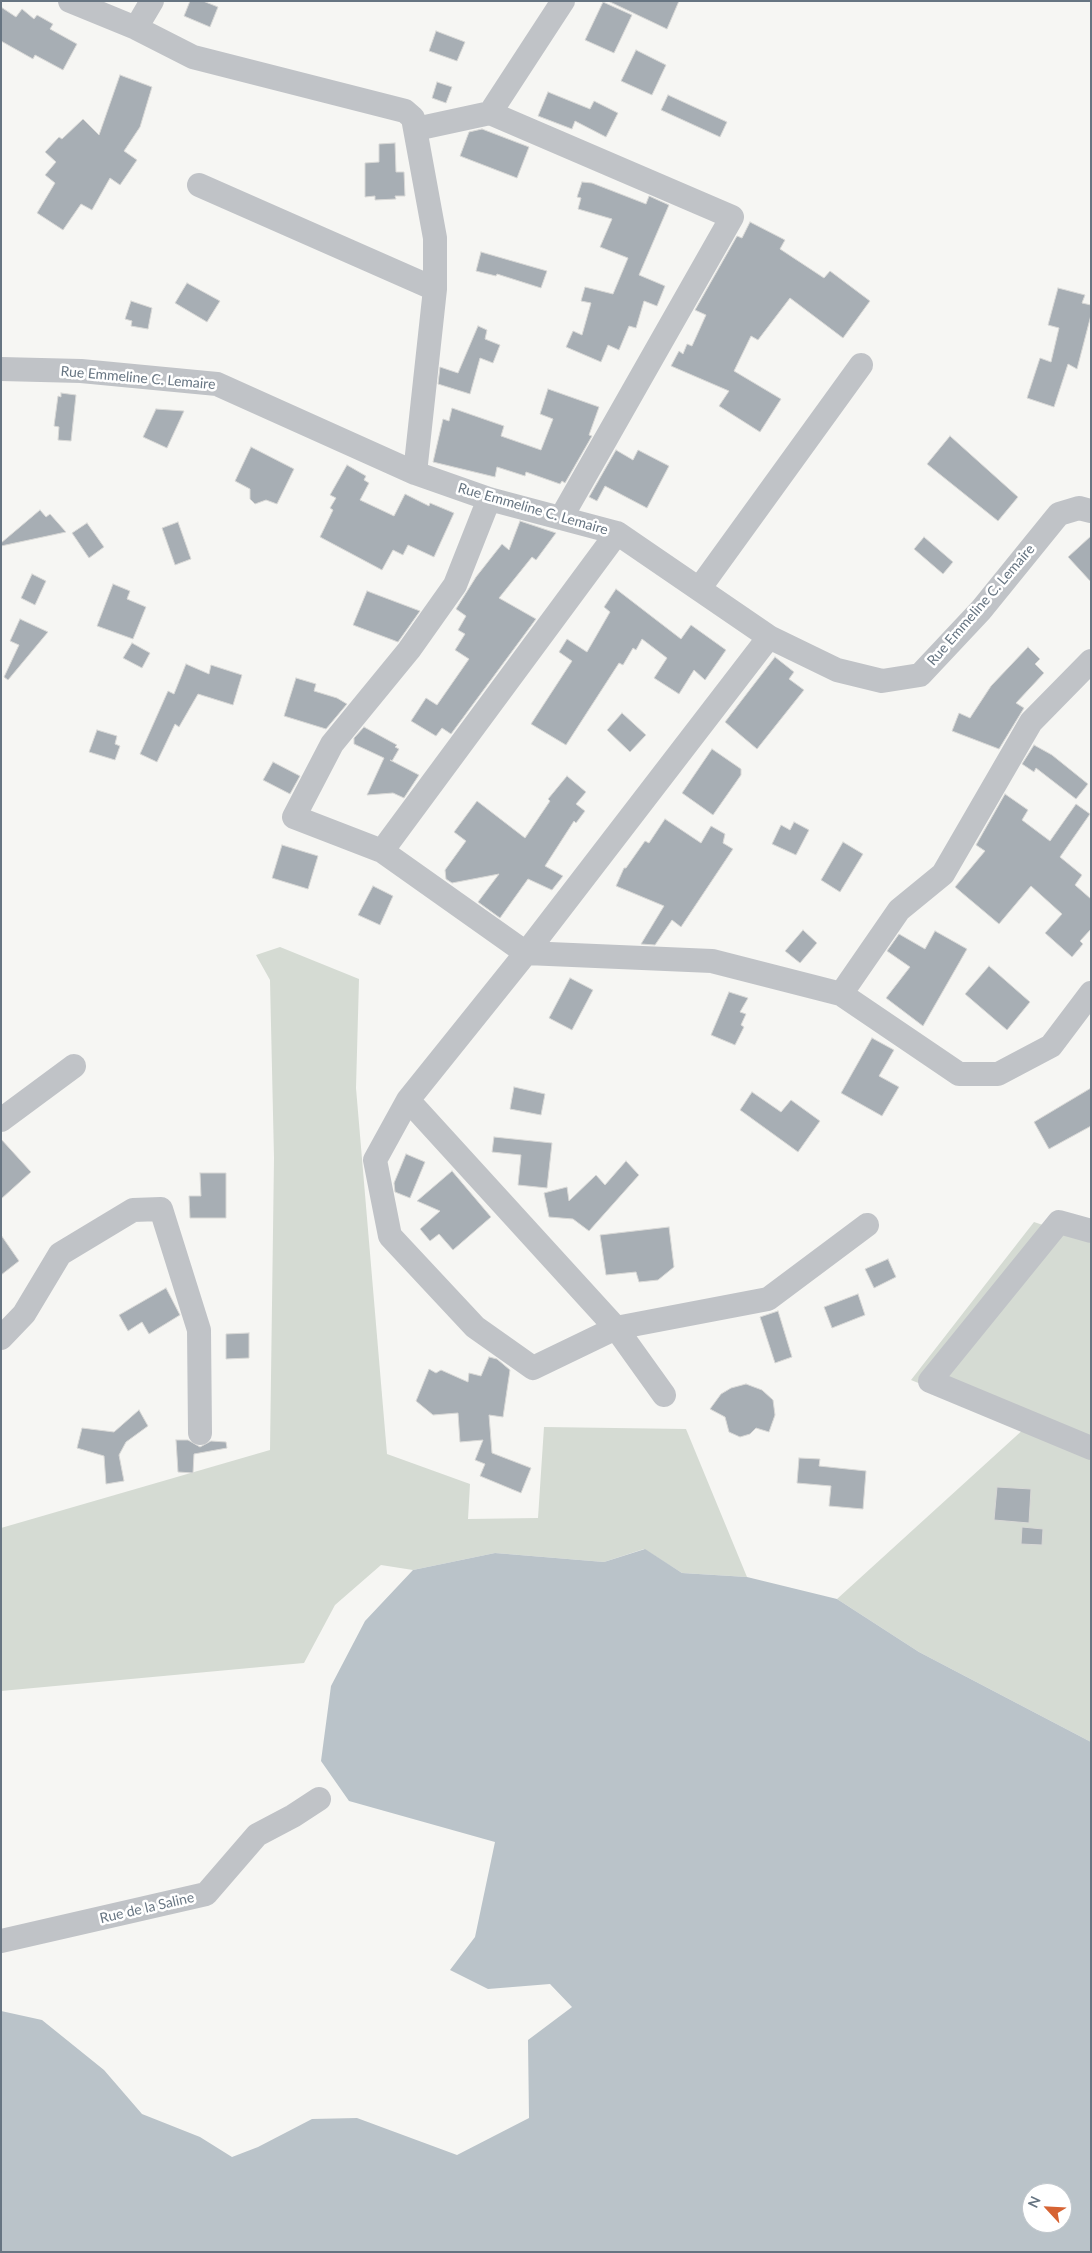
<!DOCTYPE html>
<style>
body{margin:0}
#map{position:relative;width:1092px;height:2253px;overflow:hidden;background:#f6f6f3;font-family:Lato,sans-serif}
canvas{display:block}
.frame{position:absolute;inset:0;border:2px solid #677582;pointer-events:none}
.north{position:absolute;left:1022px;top:2183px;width:50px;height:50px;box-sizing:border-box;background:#fff;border:1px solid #c2c8cd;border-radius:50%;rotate:295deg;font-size:14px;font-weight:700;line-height:20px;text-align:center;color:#677582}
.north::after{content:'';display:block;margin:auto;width:18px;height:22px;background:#d66333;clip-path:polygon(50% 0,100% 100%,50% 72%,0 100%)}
</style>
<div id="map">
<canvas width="1092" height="2253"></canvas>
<div class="frame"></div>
<div class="north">N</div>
</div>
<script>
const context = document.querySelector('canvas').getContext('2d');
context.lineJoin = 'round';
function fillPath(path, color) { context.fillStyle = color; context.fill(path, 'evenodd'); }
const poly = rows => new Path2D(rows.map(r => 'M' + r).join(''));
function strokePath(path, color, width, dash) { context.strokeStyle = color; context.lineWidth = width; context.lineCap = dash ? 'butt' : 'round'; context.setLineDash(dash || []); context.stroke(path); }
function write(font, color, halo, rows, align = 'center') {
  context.font = font + ' Lato,sans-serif'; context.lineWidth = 5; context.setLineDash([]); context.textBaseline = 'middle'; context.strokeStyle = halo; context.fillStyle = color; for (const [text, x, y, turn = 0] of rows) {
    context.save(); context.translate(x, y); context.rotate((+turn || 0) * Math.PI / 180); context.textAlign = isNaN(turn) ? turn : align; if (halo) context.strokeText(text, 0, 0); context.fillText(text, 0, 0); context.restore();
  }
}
fillPath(poly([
 [280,947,359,979,356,1088,387,1454,470,1484,468,1519,538,1518,544,1427,686,1429,747,1577,682,1573,644,1549,604,1562,495,1553,413,1570,381,1565,335,1605,304,1663,1,1691,1,1528,270,1450,274,1158,270,980,256,955],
 [1034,1222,1091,1241,1091,1742,919,1652,837,1599,1026,1427,911,1380]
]), '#d5dbd3');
fillPath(poly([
 [645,1549,682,1573,747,1577,837,1599,919,1652,1091,1742,1091,2252,1,2252,1,2011,42,2020,104,2070,142,2114,200,2137,232,2157,258,2147,312,2119,357,2118,457,2155,529,2118,528,2040,572,2007,550,1984,488,1989,450,1970,475,1937,495,1842,349,1801,321,1761,331,1686,365,1621,413,1570,495,1553,604,1562],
 [1032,2193,1062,2193,1062,2223,1032,2223]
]), '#bac3c9');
const building = poly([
 [190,1,203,1,218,7,210,27,184,16,190,1],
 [608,1,679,1,667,29,608,1],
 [603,2,632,15,614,53,585,40,603,2],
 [1,7,16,17,22,9,34,19,37,15,53,24,50,29,77,44,63,70,35,55,33,59,1,41,1,7],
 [436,31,465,42,457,61,429,51,436,31],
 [636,50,666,65,652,95,621,81,636,50],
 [120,75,152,87,140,127,124,151,137,160,120,185,110,178,92,210,81,204,63,230,37,213,55,183,45,175,56,162,45,152,59,137,62,139,83,119,99,135,120,75],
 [437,82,452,87,446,103,432,98,437,82],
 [548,92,590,109,594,101,618,113,606,137,575,121,572,129,538,116,548,92],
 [668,95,727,122,720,137,661,110,668,95],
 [482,129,529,147,517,178,460,156,469,132,482,129],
 [395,143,396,172,404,172,405,196,395,196,396,199,375,200,375,196,365,197,365,163,379,162,379,144,395,143],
 [582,182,592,183,646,204,649,196,669,205,639,275,665,286,657,306,644,301,636,328,629,326,619,350,608,345,601,362,566,347,573,331,582,335,591,303,581,301,585,287,613,294,628,258,600,247,612,219,578,209,581,198,577,197,582,182],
 [750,222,785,240,780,249,824,278,830,271,870,301,843,338,790,298,758,340,751,336,734,371,781,399,760,432,719,406,729,391,671,366,679,351,683,354,687,344,692,346,706,315,695,310,737,236,742,238,750,222],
 [481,252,547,271,541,288,497,274,496,276,476,271,481,252],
 [187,283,220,301,207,322,175,303,187,283],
 [1058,288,1085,295,1082,303,1091,305,1091,315,1077,369,1068,364,1054,407,1027,398,1040,358,1051,362,1059,328,1048,325,1058,288],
 [131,301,152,308,148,329,131,326,132,321,125,319,131,301],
 [478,326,487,330,485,339,500,345,493,363,480,358,470,394,438,384,440,367,458,373,478,326],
 [548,389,599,407,589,435,592,436,565,483,562,481,560,484,526,472,525,476,497,467,495,477,433,462,443,419,449,421,452,408,504,426,501,436,541,450,553,419,540,414,548,389],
 [61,393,76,395,71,441,58,440,59,427,54,426,58,396,61,397,61,393],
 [156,409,184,411,167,448,143,437,156,409],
 [950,436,1018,497,998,521,927,464,950,436],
 [251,447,294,469,277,504,266,500,255,504,250,499,250,489,235,481,251,447],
 [616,450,633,460,638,450,669,466,647,508,605,486,597,501,589,497,616,450],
 [347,465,366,476,364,480,369,483,360,500,394,516,405,494,429,506,430,503,454,513,434,557,408,545,403,555,393,550,382,570,320,537,333,510,330,508,336,498,330,495,347,465],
 [40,510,46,517,50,514,66,532,1,546,1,543,40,510],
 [520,521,556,533,536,560,532,557,499,598,536,619,451,734,442,728,436,736,411,721,426,698,437,705,469,659,455,650,465,634,458,630,466,616,456,609,476,577,502,544,509,550,520,521],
 [178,522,191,559,175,565,162,528,178,522],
 [87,523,104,547,89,558,72,533,87,523],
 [1091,536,1091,582,1068,557,1091,536],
 [924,537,953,562,943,574,914,549,924,537],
 [32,574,46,581,35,605,21,598,32,574],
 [113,584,130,591,127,599,146,607,133,639,97,626,113,584],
 [616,589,681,639,691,625,726,650,705,680,694,670,679,694,654,678,667,658,642,639,636,650,633,648,623,665,619,663,566,745,531,724,572,661,559,652,567,639,587,652,610,612,604,607,616,589],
 [367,591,420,611,398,642,353,625,367,591],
 [20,619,48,632,8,680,4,677,19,645,10,641,20,619],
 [132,643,150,653,142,668,123,658,132,643],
 [1028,647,1040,659,1035,664,1044,673,1016,703,1024,708,999,749,952,731,959,713,970,718,991,686,1028,647],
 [775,657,794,672,789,679,804,690,757,749,725,722,775,657],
 [186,664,209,674,211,665,242,675,233,705,198,694,179,727,175,724,157,762,140,754,168,691,174,694,186,664],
 [296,678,316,684,314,691,337,698,347,704,326,729,284,716,296,678],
 [622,713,646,735,630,752,607,730,622,713],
 [364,727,397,745,395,747,399,749,392,761,390,760,419,775,404,798,393,793,367,795,384,758,354,744,354,738,364,727],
 [97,730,117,736,115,744,120,746,115,760,89,752,97,730],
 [1034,745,1052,755,1088,784,1076,799,1036,768,1034,772,1022,764,1034,745],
 [712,749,741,769,741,775,713,815,682,793,712,749],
 [273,762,300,776,290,794,263,780,273,762],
 [567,776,586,792,576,804,585,811,576,823,574,821,545,866,563,876,552,890,528,879,500,918,478,902,499,874,452,883,446,879,445,870,466,841,454,832,477,801,525,838,550,801,548,799,567,776],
 [1005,794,1028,810,1022,820,1050,841,1076,804,1090,814,1060,857,1082,875,1075,885,1091,899,1091,929,1080,941,1083,944,1072,957,1045,933,1062,914,1031,886,999,924,955,887,985,851,976,845,1005,794],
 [665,819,701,843,711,826,725,834,723,843,733,849,681,927,672,920,655,945,641,944,664,906,616,886,624,868,626,868,645,841,649,843,665,819],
 [794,822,809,830,796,855,772,844,781,825,790,830,794,822],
 [843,842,863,854,840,892,821,880,843,842],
 [282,845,318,856,308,889,272,878,282,845],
 [373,886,393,896,380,925,358,915,373,886],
 [803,930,817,943,800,963,785,951,803,930],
 [935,931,967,949,923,1026,886,998,910,967,887,951,899,934,925,949,935,931],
 [989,966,1030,1002,1007,1030,965,994,989,966],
 [570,978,593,990,572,1030,549,1018,570,978],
 [729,992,748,998,740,1012,746,1014,741,1025,744,1027,735,1045,711,1035,729,992],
 [872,1038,894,1050,879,1076,899,1087,882,1116,841,1093,872,1038],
 [514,1087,545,1094,541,1115,510,1109,514,1087],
 [1091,1088,1091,1126,1049,1149,1034,1122,1091,1088],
 [752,1092,781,1112,791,1100,820,1121,798,1152,740,1110,752,1092],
 [494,1137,552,1143,547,1188,518,1185,521,1155,492,1152,494,1137],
 [1,1139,31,1172,1,1199,1,1139],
 [406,1154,425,1162,410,1198,395,1192,394,1183,406,1154],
 [626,1161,639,1175,589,1231,573,1219,549,1217,544,1193,567,1187,569,1201,596,1175,605,1185,626,1161],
 [452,1171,491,1217,453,1250,439,1234,430,1241,420,1229,440,1211,417,1201,452,1171],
 [200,1173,226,1173,226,1218,190,1218,189,1196,201,1196,200,1173],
 [669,1227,674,1267,658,1280,639,1282,636,1272,606,1275,600,1235,669,1227],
 [1,1235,19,1261,1,1275,1,1235],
 [888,1259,896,1277,874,1288,865,1269,888,1259],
 [166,1288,180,1315,149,1334,142,1322,128,1331,119,1315,166,1288],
 [858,1294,865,1315,832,1328,824,1307,858,1294],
 [778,1311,792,1357,775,1363,760,1317,778,1311],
 [249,1333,249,1358,226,1359,226,1334,249,1333],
 [489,1357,497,1359,510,1370,503,1417,489,1415,492,1453,531,1468,521,1493,480,1476,485,1464,475,1460,483,1440,460,1442,458,1413,433,1415,416,1401,429,1369,436,1373,441,1370,468,1382,469,1373,481,1376,489,1357],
 [746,1384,762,1390,773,1400,775,1415,769,1432,756,1428,750,1434,740,1437,729,1432,725,1417,710,1409,721,1394,731,1388,746,1384],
 [139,1410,148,1426,126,1442,119,1455,124,1481,106,1484,104,1456,77,1448,82,1428,114,1432,139,1410],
 [176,1440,188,1440,200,1447,211,1441,226,1442,227,1448,194,1454,193,1473,178,1472,176,1440],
 [799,1458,820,1459,819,1466,866,1471,863,1509,829,1506,831,1486,797,1483,799,1458],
 [997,1487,1031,1489,1029,1523,994,1520,997,1487],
 [1022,1527,1043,1529,1042,1545,1021,1544,1022,1527]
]);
fillPath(building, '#a7aeb4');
strokePath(building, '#d8d8d6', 1);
strokePath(poly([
 [70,1,136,28,193,57,405,111,413,118,435,238,435,289,415,473],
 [136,28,152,1],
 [490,113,732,217,561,518],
 [416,129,490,113,563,1],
 [199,185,435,289],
 [1,369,81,371,217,384,415,473,489,499,617,533,769,637,837,670,882,681,920,675,981,610,1054,520,1059,514,1079,508,1091,511],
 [489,499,455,585,409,650,332,744,294,817,382,851,526,953,712,961,841,994,959,1074,998,1074,1051,1046,1091,993],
 [699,589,861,365],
 [382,851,617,533],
 [841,994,899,910,943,874,1031,722,1091,661],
 [408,1100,375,1160,390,1236,475,1327,533,1368,616,1328,768,1299,867,1225],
 [1,1120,74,1066],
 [1091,1231,1059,1222,930,1381,1091,1448],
 [1,1338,24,1314,60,1254,133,1210,161,1209,199,1330,200,1433],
 [664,1395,616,1328,408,1100,526,953,769,637],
 [1,1941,206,1894,257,1835,293,1816,319,1799]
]), '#c0c3c7', 24);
write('14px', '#677582', '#fff', [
 ["Rue Emmeline C. Lemaire",138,378,5],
 ["Rue Emmeline C. Lemaire",533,509,16],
 ["Rue Emmeline C. Lemaire",981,605,-49],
 ["Rue de la Saline",147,1908,-13]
]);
</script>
